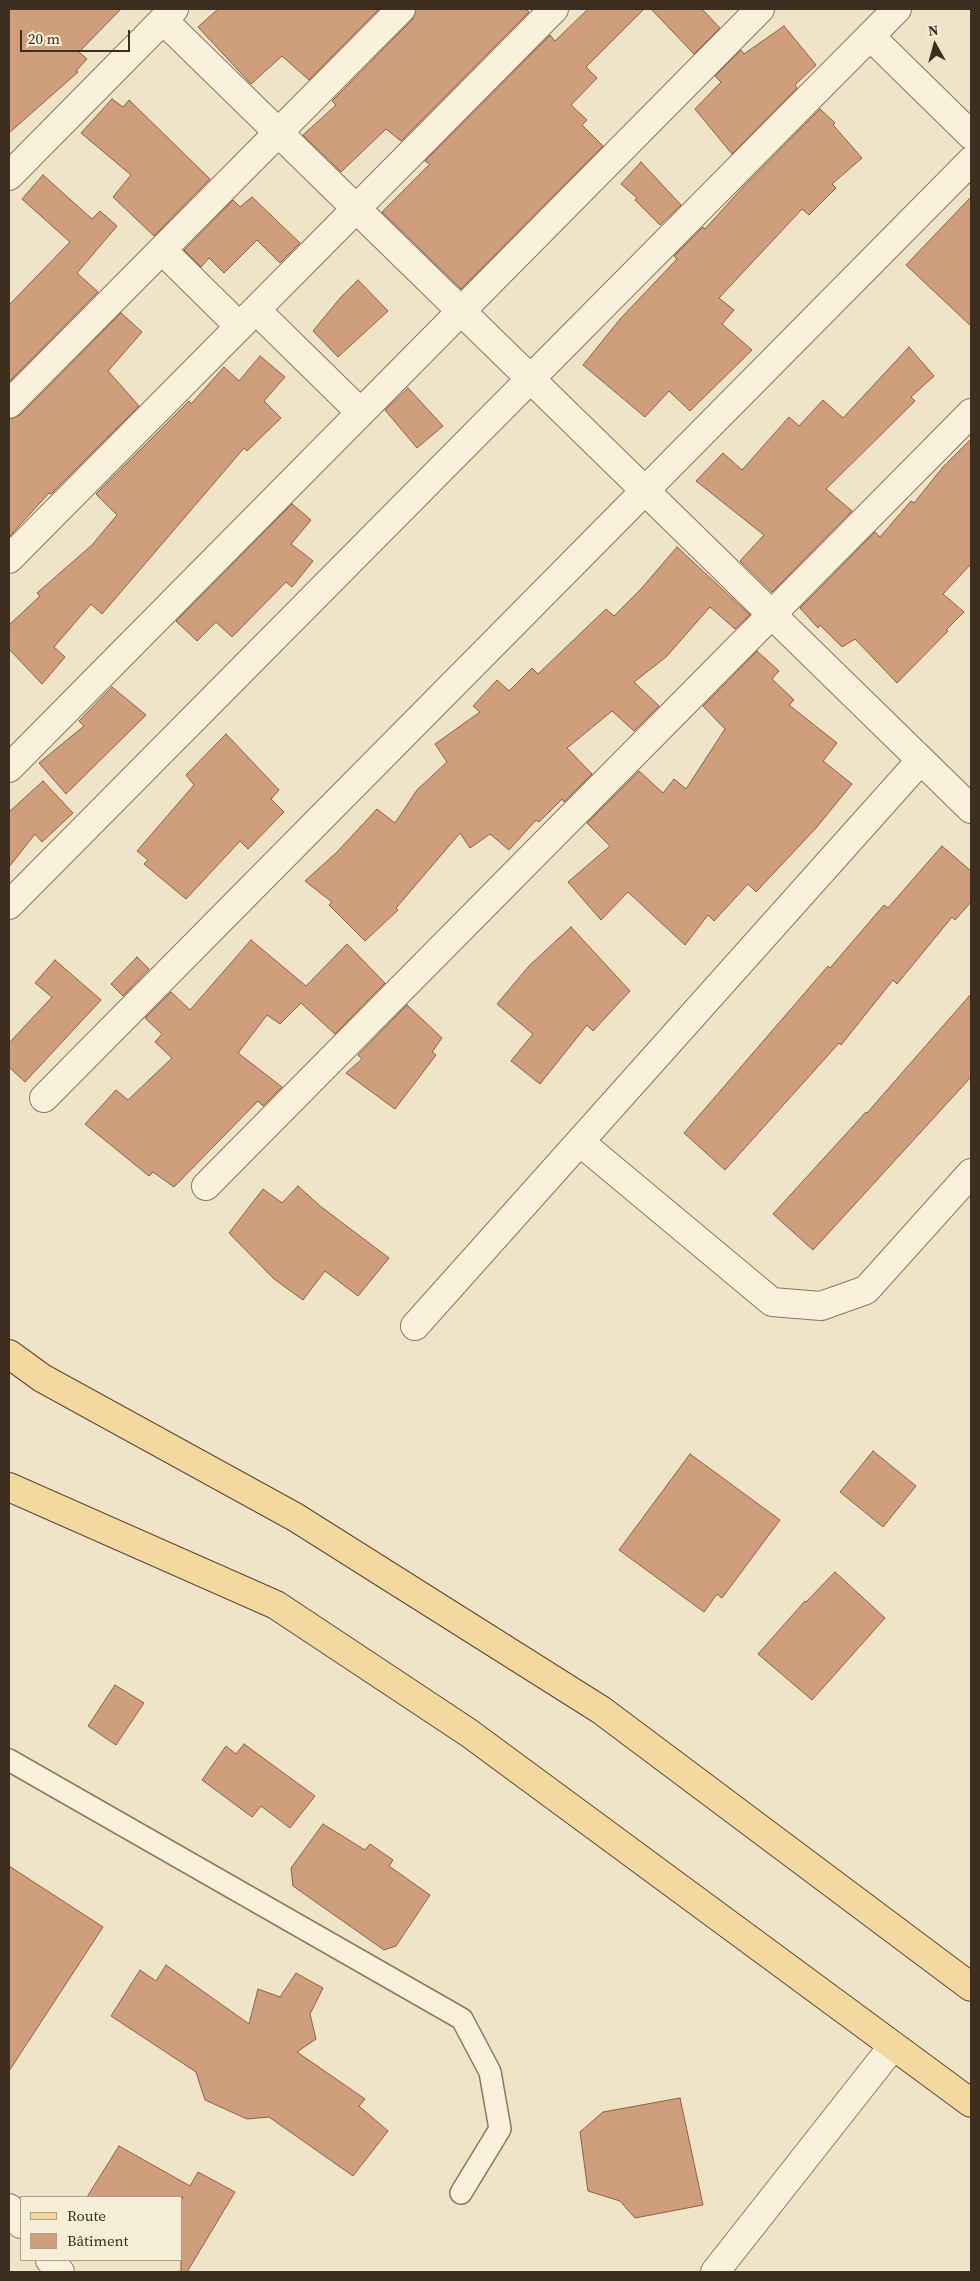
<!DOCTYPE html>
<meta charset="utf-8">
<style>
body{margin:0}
#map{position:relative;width:980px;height:2281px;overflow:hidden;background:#f0e4c8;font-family:"Source Serif 4",serif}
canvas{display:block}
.frame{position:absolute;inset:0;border:10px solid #3d2e20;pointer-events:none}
.legend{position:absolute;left:20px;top:2196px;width:162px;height:65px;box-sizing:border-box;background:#f7eed8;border:1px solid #ada18e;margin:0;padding:6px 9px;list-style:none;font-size:15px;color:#3d2e20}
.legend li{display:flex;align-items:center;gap:10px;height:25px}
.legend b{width:25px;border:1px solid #ada18e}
.north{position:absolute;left:910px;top:20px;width:50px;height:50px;-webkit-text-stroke:4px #f7eed8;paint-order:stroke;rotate:353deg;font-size:14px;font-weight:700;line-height:20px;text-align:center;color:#3d2e20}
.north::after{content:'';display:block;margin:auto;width:18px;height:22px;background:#3d2e20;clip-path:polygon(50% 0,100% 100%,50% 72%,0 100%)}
.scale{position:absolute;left:20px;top:30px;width:110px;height:22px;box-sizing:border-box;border:2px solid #3d2e20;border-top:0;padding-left:6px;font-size:15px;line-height:18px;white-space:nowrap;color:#3d2e20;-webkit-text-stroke:4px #f7eed8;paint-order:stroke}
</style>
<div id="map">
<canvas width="980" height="2281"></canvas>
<div class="frame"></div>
<ul class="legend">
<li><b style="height:6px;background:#f3d9a0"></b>Route</li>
<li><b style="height:14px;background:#cf9f7d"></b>Bâtiment</li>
</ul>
<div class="north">N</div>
<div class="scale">20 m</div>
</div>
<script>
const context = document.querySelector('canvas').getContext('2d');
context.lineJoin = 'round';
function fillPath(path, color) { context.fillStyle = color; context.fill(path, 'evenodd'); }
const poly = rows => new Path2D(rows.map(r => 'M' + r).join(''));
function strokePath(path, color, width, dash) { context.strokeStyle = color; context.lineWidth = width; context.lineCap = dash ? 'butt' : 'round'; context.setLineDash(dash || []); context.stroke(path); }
const building = poly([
 [9,9,121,9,79,52,87,59,76,71,78,72,9,133,9,9],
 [218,9,379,9,309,80,282,56,251,84,198,27,218,9],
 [416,9,526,9,529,12,401,141,386,129,341,172,303,135,336,105,332,101,412,20,416,9],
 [588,9,644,9,586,67,597,78,571,105,587,120,582,125,603,146,461,289,382,212,430,164,425,161,550,35,555,41,588,9],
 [651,9,702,9,720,28,694,54,651,9],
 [784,26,816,65,795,85,797,88,732,154,695,109,721,82,715,76,741,50,744,54,784,26],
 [112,99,123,107,129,100,210,179,154,236,113,197,131,175,81,133,112,99],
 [820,109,835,123,833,125,862,158,832,184,836,188,809,215,802,209,719,298,734,310,722,324,752,350,690,411,669,391,645,417,583,365,621,318,677,259,674,256,703,227,705,229,744,186,820,109],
 [641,162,681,205,660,225,635,200,637,198,621,184,641,162],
 [43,175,92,219,100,211,117,226,77,273,98,292,9,382,9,305,70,242,22,199,43,175],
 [252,197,300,243,280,263,257,240,224,273,209,258,201,267,184,250,233,200,240,207,252,197],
 [971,197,971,326,906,265,971,197],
 [358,280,388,311,338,357,313,331,341,297,358,280],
 [121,313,142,332,108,371,139,406,51,494,49,493,9,537,9,419,20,415,121,313],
 [909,347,934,376,911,397,915,401,826,489,852,511,772,592,740,561,764,535,696,481,723,453,742,470,789,417,799,426,823,400,843,418,909,347],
 [260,356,285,377,264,401,281,418,247,451,244,448,102,614,91,604,54,647,65,657,42,684,9,649,9,625,40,596,37,593,92,545,117,515,96,494,189,401,191,404,224,367,239,381,260,356],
 [408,388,443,426,417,448,385,410,408,388],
 [971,439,971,564,943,594,964,612,946,630,948,631,897,683,855,639,842,647,820,625,818,628,800,608,875,532,880,537,911,501,914,503,943,467,971,439],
 [292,504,311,520,291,544,313,561,292,587,286,582,232,637,216,622,197,641,176,621,292,504],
 [677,547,750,615,735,629,710,607,666,657,634,682,659,706,634,731,612,711,567,748,592,774,564,802,562,799,539,822,536,820,509,850,490,834,470,848,460,833,396,908,398,910,365,941,329,905,332,902,305,881,337,852,377,809,395,823,417,790,447,762,435,744,480,712,473,706,497,680,509,691,532,668,538,674,606,609,614,616,641,589,677,547],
 [757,651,779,671,772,679,794,700,789,705,837,743,823,761,852,784,816,828,756,892,748,884,714,921,708,915,685,945,628,892,601,920,568,882,610,846,587,823,639,771,663,793,674,779,686,789,725,729,703,706,757,651],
 [112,687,146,715,66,794,39,763,84,726,79,721,112,687],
 [226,734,279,790,271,799,284,812,248,849,240,841,186,899,144,864,148,860,137,851,194,785,186,775,226,734],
 [43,781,73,813,42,842,35,834,9,867,9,812,43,781],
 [942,846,971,871,971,902,955,920,952,917,897,984,893,980,841,1045,839,1043,725,1170,684,1133,828,966,830,968,884,905,888,908,942,846],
 [571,927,630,991,593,1031,587,1025,540,1084,511,1061,533,1034,497,1004,529,966,571,927],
 [251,940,306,986,347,944,385,983,335,1034,301,1003,280,1024,267,1015,238,1053,282,1087,263,1106,258,1101,174,1187,153,1172,149,1176,85,1124,116,1090,128,1100,172,1058,155,1042,162,1034,145,1018,171,992,190,1010,251,940],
 [137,957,149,969,123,996,111,984,137,957],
 [55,960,101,1000,25,1082,9,1067,9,1043,52,997,35,983,55,960],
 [971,994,971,1077,813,1250,773,1214,866,1112,867,1113,971,994],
 [407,1005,442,1038,432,1052,436,1055,395,1109,346,1073,362,1059,358,1055,407,1005],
 [298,1186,320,1206,389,1258,358,1296,325,1271,303,1300,274,1279,229,1233,263,1189,282,1203,298,1186],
 [873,1451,916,1486,883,1527,840,1492,873,1451],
 [690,1454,780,1520,722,1598,717,1594,704,1612,619,1550,690,1454],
 [835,1572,885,1618,812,1700,758,1654,805,1601,806,1602,835,1572],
 [115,1685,144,1703,116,1745,88,1726,115,1685],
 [244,1744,315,1796,290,1828,261,1806,252,1817,202,1780,226,1746,236,1754,244,1744],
 [323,1824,365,1850,370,1844,393,1860,389,1866,430,1895,396,1946,384,1950,293,1886,291,1868,323,1824],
 [9,1866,103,1927,9,2071,9,1866],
 [166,1965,249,2024,258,1989,280,1997,296,1973,323,1988,310,2014,316,2039,297,2052,365,2099,359,2106,388,2131,353,2176,269,2117,247,2119,205,2100,196,2072,111,2016,140,1970,156,1981,166,1965],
 [680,2098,703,2205,635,2218,620,2201,588,2191,580,2132,603,2112,680,2098],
 [119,2146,190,2186,198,2172,235,2192,187,2272,181,2272,181,2201,183,2197,87,2197,119,2146]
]);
fillPath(building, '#cf9f7d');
strokePath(building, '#8d5f41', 1);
const lane = poly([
 [9,1760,462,2019,490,2072,500,2129,461,2193]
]);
const street = poly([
 [163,20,971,809],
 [870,36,971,135],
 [9,176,174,9],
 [162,250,239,326],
 [256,310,360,412],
 [9,404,401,9],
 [9,559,554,9],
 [9,768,760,9],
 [9,905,897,9],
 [44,1098,971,161],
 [580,1142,772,1302,821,1306,866,1290,971,1173],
 [206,1186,971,413],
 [415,1326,920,761],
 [9,2208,21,2224],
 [50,2260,60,2272],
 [715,2272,893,2046]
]);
const primary = poly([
 [9,1354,42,1378,295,1517,601,1710,971,1987],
 [9,1487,276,1605,469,1733,971,2103]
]);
strokePath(lane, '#8d765c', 24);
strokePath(street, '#8d765c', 30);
strokePath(primary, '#5b4430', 30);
strokePath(lane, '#faf1dc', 21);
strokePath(street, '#faf1dc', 28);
strokePath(primary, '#f3d9a0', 28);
</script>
